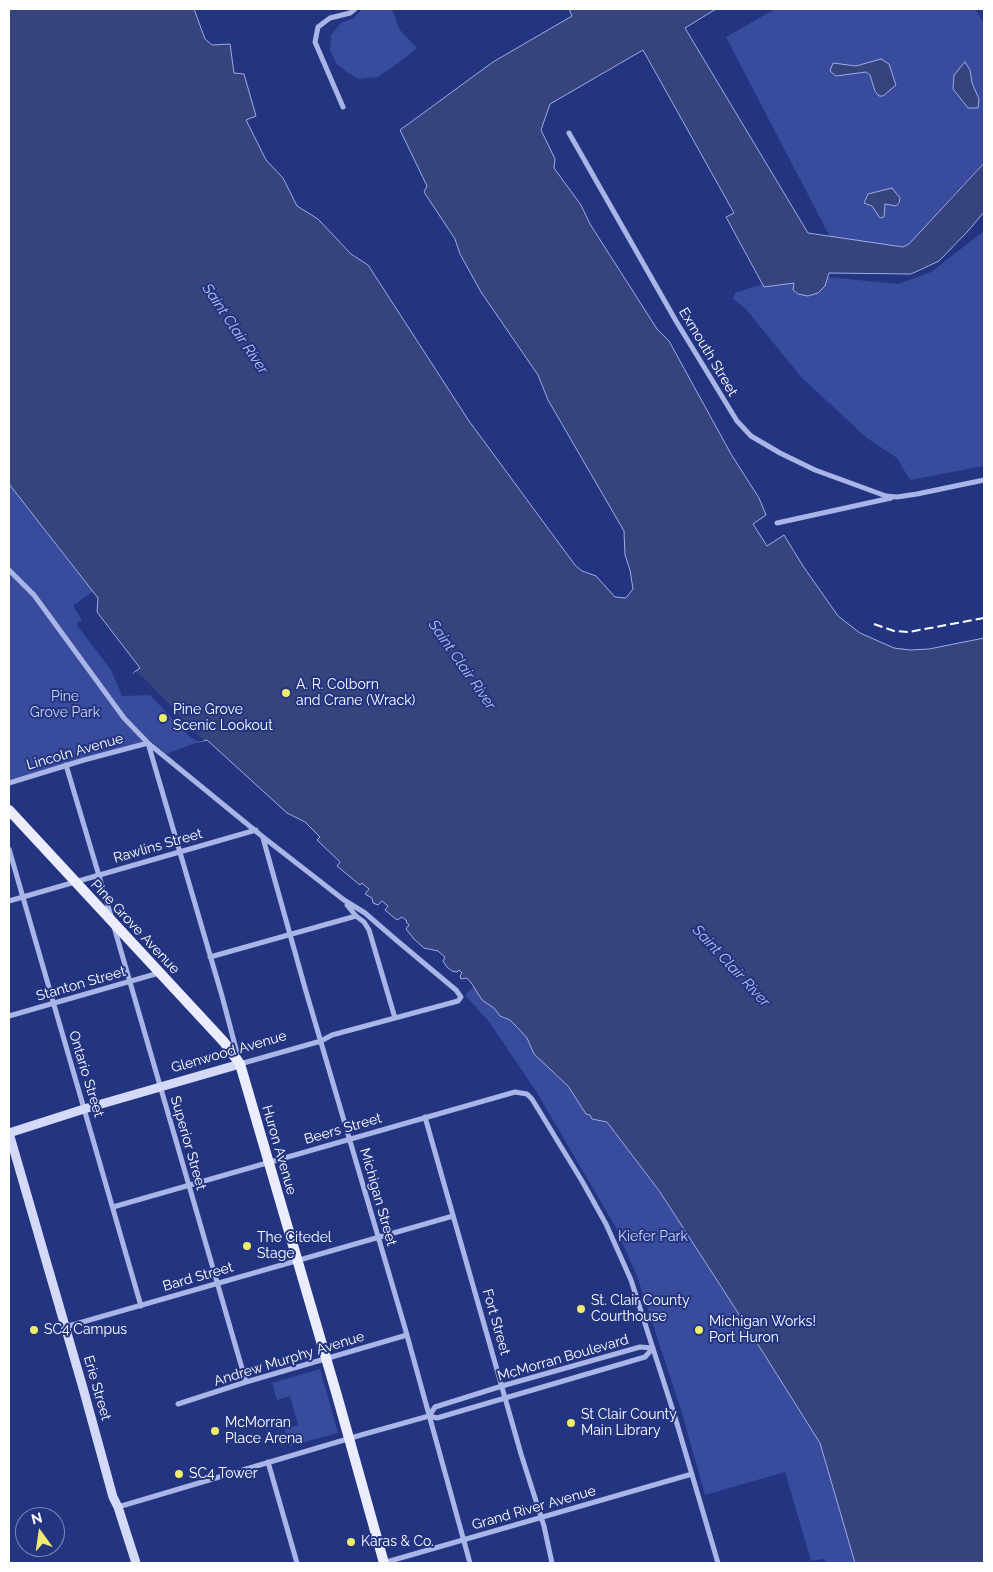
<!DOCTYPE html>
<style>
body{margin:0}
#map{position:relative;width:993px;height:1572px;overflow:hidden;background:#233480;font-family:Raleway,sans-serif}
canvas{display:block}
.frame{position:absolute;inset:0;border:10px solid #fff;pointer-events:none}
.north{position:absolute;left:15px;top:1507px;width:50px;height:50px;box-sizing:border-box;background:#233480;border:1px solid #7b85b3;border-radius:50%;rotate:346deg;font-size:14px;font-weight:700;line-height:20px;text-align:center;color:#fff}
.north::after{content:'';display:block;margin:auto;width:18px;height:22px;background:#f1ed6c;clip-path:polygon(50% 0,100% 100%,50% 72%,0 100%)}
</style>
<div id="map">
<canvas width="993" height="1572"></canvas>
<div class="frame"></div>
<div class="north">N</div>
</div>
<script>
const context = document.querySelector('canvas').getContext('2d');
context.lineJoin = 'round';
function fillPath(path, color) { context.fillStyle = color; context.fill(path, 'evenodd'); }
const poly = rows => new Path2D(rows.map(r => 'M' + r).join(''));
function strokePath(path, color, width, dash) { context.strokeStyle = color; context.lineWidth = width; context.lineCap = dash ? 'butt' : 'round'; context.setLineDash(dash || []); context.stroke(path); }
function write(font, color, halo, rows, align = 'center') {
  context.font = font + ' Raleway,sans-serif'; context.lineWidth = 4; context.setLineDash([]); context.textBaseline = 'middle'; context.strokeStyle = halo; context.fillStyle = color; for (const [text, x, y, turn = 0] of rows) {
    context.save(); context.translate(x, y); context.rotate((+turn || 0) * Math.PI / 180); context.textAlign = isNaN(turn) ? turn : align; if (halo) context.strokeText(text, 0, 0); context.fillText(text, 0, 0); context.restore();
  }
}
fillPath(poly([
 [362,9,392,9,399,29,417,48,401,61,378,77,359,79,348,73,336,63,330,50,331,35,341,23,354,18],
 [775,9,975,9,984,23,984,162,945,204,917,238,909,244,903,247,830,237,726,37],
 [984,231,984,466,910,480,897,458,867,438,802,378,745,308,733,299,735,293,756,286,817,276,898,284,931,272],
 [9,484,93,591,73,606,82,620,76,624,111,670,122,696,152,695,198,742,166,754,150,740,9,780],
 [474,986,482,1000,494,1008,500,1016,510,1020,517,1027,527,1038,534,1054,568,1086,586,1114,590,1115,592,1119,607,1122,660,1192,742,1319,820,1443,855,1563,829,1563,826,1562,824,1559,811,1561,785,1472,705,1495,681,1410,637,1276,615,1226,536,1091,490,1023,465,995],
 [320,1369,338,1433,290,1446,285,1429,298,1425,290,1396,277,1400,272,1383]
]), '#384b9d');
const water = poly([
 [9,9,194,9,205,39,212,45,230,44,234,73,244,74,256,116,246,120,266,160,283,178,297,206,318,219,351,254,368,265,469,421,575,565,582,571,596,576,615,597,626,598,633,589,630,570,625,555,624,531,548,400,538,375,481,292,460,254,455,239,424,192,427,186,400,130,493,62,572,16,569,9,716,9,685,28,808,233,903,247,909,244,984,163,984,212,968,231,939,261,911,274,829,273,825,286,818,293,808,296,798,294,793,290,794,283,764,287,726,217,734,213,643,50,550,104,541,130,555,159,554,168,581,205,590,224,657,329,669,341,731,454,759,498,766,515,753,524,767,546,784,535,803,566,838,616,860,633,894,648,910,650,929,649,984,638,984,1563,855,1563,820,1443,742,1319,660,1192,607,1122,592,1119,590,1115,586,1114,568,1086,534,1054,527,1038,517,1027,510,1020,500,1016,494,1008,482,1000,472,984,467,978,461,979,460,976,462,973,459,970,457,972,452,971,447,967,443,961,445,957,438,951,424,948,414,939,406,929,409,925,406,922,407,921,402,917,397,920,385,910,388,906,382,901,378,905,373,903,372,898,365,894,369,889,362,883,360,885,337,866,340,862,317,840,320,837,305,822,287,813,207,740,198,742,189,733,133,673,140,668,97,612,98,598,9,484,9,9],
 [881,59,889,64,896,85,883,96,879,96,875,91,870,75,866,72,836,76,830,71,833,63,856,66,881,59],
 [965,62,970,70,972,83,979,99,978,108,968,108,953,89,954,75,965,62],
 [892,188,900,198,899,203,896,206,885,204,884,217,880,218,872,206,864,203,868,194,892,188]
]);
fillPath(water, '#37437c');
strokePath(water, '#9dade7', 1);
fillPath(poly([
 [135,672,144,678,204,741,198,742,188,735,147,692,134,675,133,673]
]), '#233480');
strokePath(poly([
 [343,107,315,42,318,27,330,18,350,13,355,9],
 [569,133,676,321,737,421,751,436,780,453,815,470,886,496,897,497,917,494,984,480],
 [777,523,891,498],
 [9,570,34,595,124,718,148,743,263,837,344,900,365,913,395,939,456,990,461,997,458,1001,332,1035,321,1041,240,1064,222,996,148,743],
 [66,765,111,916],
 [9,783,84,760,148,743],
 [263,838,305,988,405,1328,470,1563],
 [9,849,141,1306],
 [9,901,256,830],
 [347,905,356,916,364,922,369,930,395,1018],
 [114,927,246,1382],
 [210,957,356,916],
 [9,1016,159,973],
 [425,1117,521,1454,544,1526,552,1563],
 [113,1207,515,1092,527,1094,532,1099,582,1181,606,1224,631,1280,675,1417,718,1563],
 [65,1327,453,1216],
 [178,1404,246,1382,407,1335],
 [429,1416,435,1407,502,1386,640,1347,653,1348],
 [268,1462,297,1563],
 [118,1507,361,1435,429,1416,437,1418,645,1357,653,1348],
 [383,1563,692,1474]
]), '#a9b5e7', 5);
strokePath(poly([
 [9,1133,83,1388,113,1497,118,1507,136,1563],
 [9,1133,84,1109,240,1064]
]), '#d3d9f6', 9);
strokePath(poly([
 [9,810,224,1042,240,1064,338,1399,384,1563]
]), '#ebedfd', 10);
strokePath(poly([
 [874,624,894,631,909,632,984,618]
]), '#fff', 2, [9, 4]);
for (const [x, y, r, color] of [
 [286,693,5,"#f1ed6c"],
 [163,718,5,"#f1ed6c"],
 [247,1246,5,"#f1ed6c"],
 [581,1309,5,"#f1ed6c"],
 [34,1330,5,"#f1ed6c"],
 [699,1330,5,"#f1ed6c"],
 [571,1423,5,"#f1ed6c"],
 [215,1431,5,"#f1ed6c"],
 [179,1474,5,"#f1ed6c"],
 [351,1542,5,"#f1ed6c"]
]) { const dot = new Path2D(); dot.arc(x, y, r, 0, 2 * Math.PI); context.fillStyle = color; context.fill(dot); strokePath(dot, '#233480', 2); }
write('14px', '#fff', '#233480', [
 ["Exmouth Street",708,352,59],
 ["Lincoln Avenue",75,752,-16],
 ["Rawlins Street",158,846,-16],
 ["Pine Grove Avenue",135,927,47],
 ["Stanton Street",81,984,-16],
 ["Glenwood Avenue",229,1052,-16],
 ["Ontario Street",86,1074,73],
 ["Beers Street",343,1129,-16],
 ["Superior Street",188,1143,74],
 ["Huron Avenue",279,1150,74],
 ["Michigan Street",378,1197,74],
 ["Bard Street",198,1277,-16],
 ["Fort Street",496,1322,74],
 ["McMorran Boulevard",563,1358,-16],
 ["Andrew Murphy Avenue",289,1359,-17],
 ["Erie Street",97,1388,74],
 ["Grand River Avenue",534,1508,-16]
]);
write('14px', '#fff', '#233480', [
 ["A. R. Colborn",296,685],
 ["and Crane (Wrack)",296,701],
 ["Pine Grove",173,710],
 ["Scenic Lookout",173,726],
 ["The Citedel",257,1238],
 ["Stage",257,1254],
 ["St. Clair County",591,1301],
 ["Courthouse",591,1317],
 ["Michigan Works!",709,1322],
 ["Port Huron",709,1338],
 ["SC4 Campus",44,1330],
 ["St Clair County",581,1415],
 ["Main Library",581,1431],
 ["McMorran",225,1423],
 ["Place Arena",225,1439],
 ["SC4 Tower",189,1474],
 ["Karas & Co.",361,1542]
], 'left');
write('14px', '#cdd5f5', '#233480', [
 ["Pine",65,697],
 ["Grove Park",65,713],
 ["Kiefer Park",653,1237]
]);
write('italic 15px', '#b5c0ee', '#233480', [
 ["Saint Clair River",235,329,56],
 ["Saint Clair River",462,665,55],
 ["Saint Clair River",731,966,47]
]);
</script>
